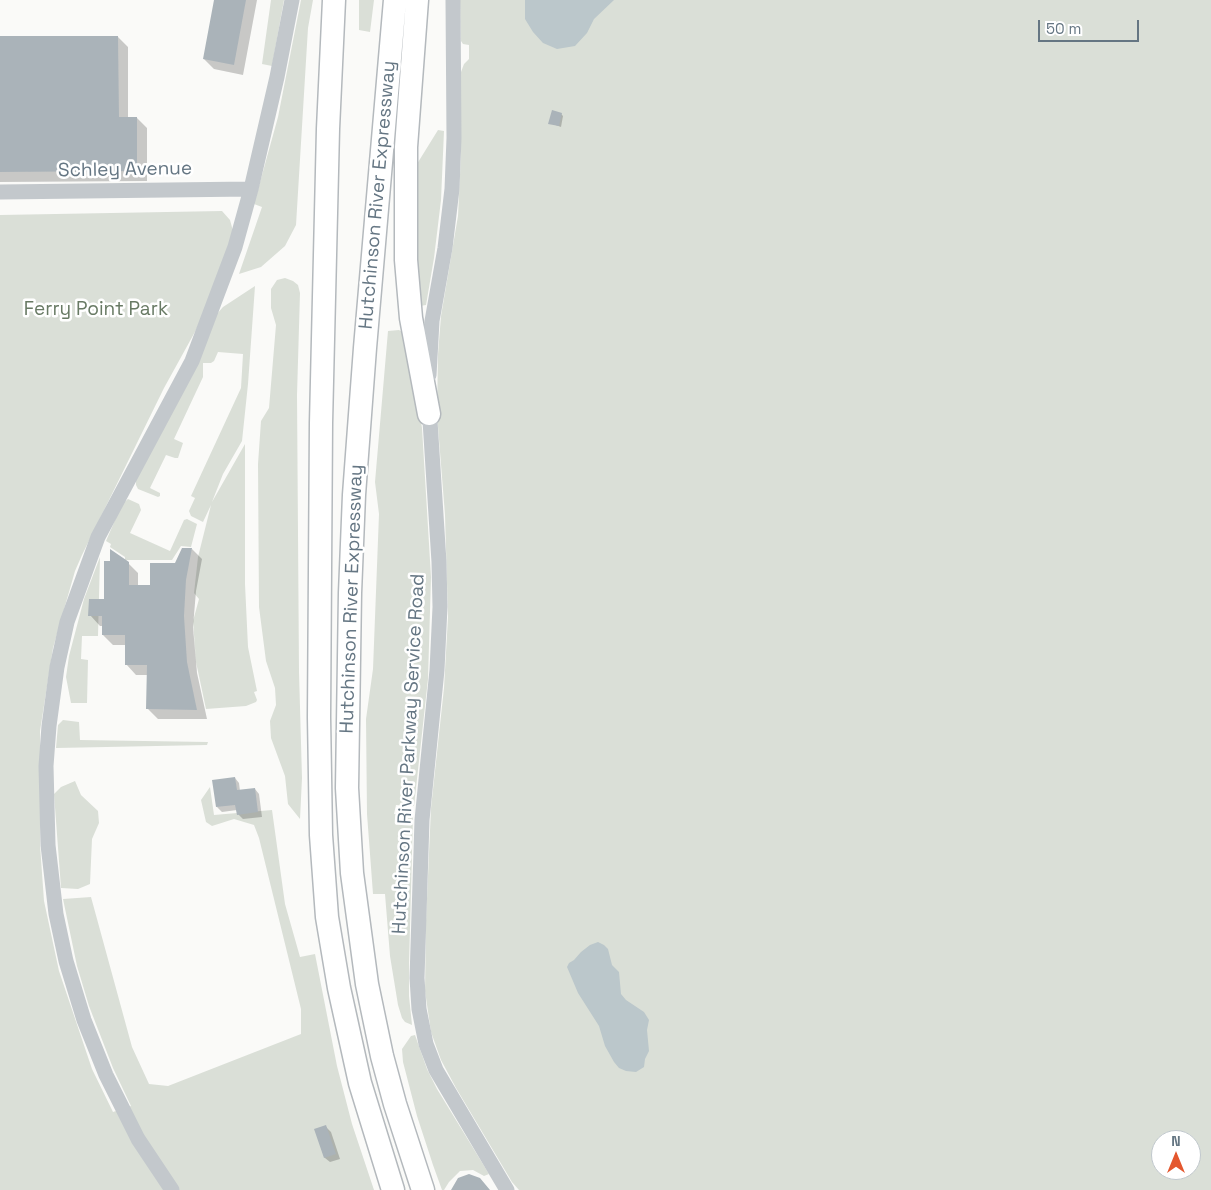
<!DOCTYPE html>
<style>
body{margin:0}
#map{position:relative;width:1211px;height:1190px;overflow:hidden;background:#fafaf8;font-family:"Space Grotesk",sans-serif}
canvas{display:block}
.north{position:absolute;left:1151px;top:1130px;width:50px;height:50px;box-sizing:border-box;background:#fff;border:1px solid #c1c8cd;border-radius:50%;rotate:0deg;font-size:14px;font-weight:700;line-height:20px;text-align:center;color:#657683}
.north::after{content:'';display:block;margin:auto;width:18px;height:22px;background:#e4572e;clip-path:polygon(50% 0,100% 100%,50% 72%,0 100%)}
.scale{position:absolute;left:1038px;top:20px;width:101px;height:22px;box-sizing:border-box;border:2px solid #657683;border-top:0;padding-left:6px;font-size:15px;line-height:18px;white-space:nowrap;color:#657683;-webkit-text-stroke:4px #fff;paint-order:stroke}
</style>
<div id="map">
<canvas width="1211" height="1190"></canvas>
<div class="north">N</div>
<div class="scale">50 m</div>
</div>
<script>
const context = document.querySelector('canvas').getContext('2d');
context.lineJoin = 'round';
function fillPath(path, color) { context.fillStyle = color; context.fill(path, 'evenodd'); }
const poly = rows => new Path2D(rows.map(r => 'M' + r).join(''));
function strokePath(path, color, width, dash) { context.strokeStyle = color; context.lineWidth = width; context.lineCap = dash ? 'butt' : 'round'; context.setLineDash(dash || []); context.stroke(path); }
function write(font, color, halo, rows, align = 'center') {
  context.font = font + ' "Space Grotesk",sans-serif'; context.lineWidth = 5; context.setLineDash([]); context.textBaseline = 'middle'; context.strokeStyle = halo; context.fillStyle = color; for (const [text, x, y, turn = 0] of rows) {
    context.save(); context.translate(x, y); context.rotate((+turn || 0) * Math.PI / 180); context.textAlign = isNaN(turn) ? turn : align; if (halo) context.strokeText(text, 0, 0); context.fillText(text, 0, 0); context.restore();
  }
}
fillPath(poly([
 [271,0,284,0,272,66,262,64],
 [301,0,313,0,308,28,296,225,285,246,261,267,239,274,262,207,254,204,278,117],
 [359,0,374,0,370,32,359,30],
 [460,0,1211,0,1211,1190,519,1190,512,1182,456,1088,441,1060,431,1032,425,991,426,921,431,808,444,688,448,617,445,515,437,414,438,354,441,316,458,216,461,154,461,72,464,64,469,59,469,45,463,44,461,41],
 [1161,1140,1191,1140,1191,1170,1161,1170],
 [438,130,444,131,441,200,434,258,426,305,420,306,412,172],
 [222,211,230,220,233,231,220,274,196,330,164,388,82,555,75,571,53,648,40,731,40,845,44,901,59,971,92,1069,113,1112,131,1106,113,1068,89,1006,77,966,63,899,91,897,132,1047,149,1084,168,1086,301,1034,301,1009,259,838,254,825,234,819,212,826,206,822,201,800,210,787,214,815,272,810,285,904,300,957,315,954,337,1066,352,1124,374,1190,0,1190,0,215],
 [285,278,293,281,298,285,300,293,297,395,299,672,302,778,300,819,288,804,285,776,271,738,270,721,276,705,275,688,266,661,259,607,258,464,261,421,269,408,276,325,271,308,271,289,277,280],
 [255,286,248,384,242,441,223,474,212,502,245,444,245,584,248,647,257,691,254,692,257,700,256,702,246,706,206,709,196,662,193,621,199,599,194,593,198,557,211,505,203,522,191,516,189,511,195,498,191,496,241,388,243,354,218,352,214,361,211,363,203,363,203,377,174,439,183,443,178,458,175,458,166,455,150,488,160,493,160,496,158,497,138,489,136,485,136,475,216,315,223,307],
 [399,330,407,335,422,428,431,577,428,679,414,806,396,805,394,814,413,816,409,965,409,996,412,1025,405,1022,402,1018,398,1005,390,956,385,894,373,894,367,814,366,719,373,669,379,514,375,482,388,331],
 [128,499,139,504,141,510,130,533,170,551,184,520,187,519,197,524,191,547,181,546,172,560,125,560,125,557,110,547,111,544,106,541,122,504],
 [100,557,98,636,82,636,81,659,88,660,87,703,71,703,66,677,69,656,84,599],
 [63,720,79,722,80,740,208,742,207,745,56,748,58,725],
 [75,781,81,795,98,811,99,823,92,839,90,884,78,889,61,888,54,794,61,787],
 [415,1035,427,1069,437,1089,489,1174,484,1176,473,1170,460,1171,449,1182,444,1190,442,1190,433,1165,417,1116,403,1062,402,1049,411,1036]
]), '#dadfd7');
fillPath(poly([
 [525,0,614,0,594,19,587,33,575,46,557,49,543,43,533,32,525,19],
 [598,942,604,945,608,949,612,965,619,972,621,994,626,1000,644,1012,649,1020,647,1030,649,1051,645,1059,644,1067,636,1072,626,1071,619,1068,614,1062,605,1046,599,1026,578,993,567,967,569,963,574,960,581,952,590,945]
]), '#bbc7cb');
fillPath(poly([
 [215,0,257,0,243,75,214,69,204,59],
 [118,37,128,47,128,118,137,118,147,128,147,181,0,182,0,38],
 [561,114,563,116,561,127,550,123],
 [192,549,202,559,196,591,193,627,197,673,207,719,158,719,148,709,148,675,136,675,126,664,126,645,113,645,103,635,103,626,100,626,90,615,105,601,128,563,138,573,138,586,151,586],
 [235,778,239,783,240,791,255,789,259,794,262,817,243,819,238,814,237,810,222,812,217,807],
 [326,1127,331,1132,340,1159,330,1162,325,1158,316,1130]
]), '#0003');
fillPath(poly([
 [214,0,246,0,234,65,203,59],
 [0,36,118,36,119,117,137,117,137,171,0,172],
 [552,110,562,113,559,126,548,124],
 [182,548,192,548,186,580,184,616,187,662,197,710,146,709,147,665,125,665,125,635,102,635,102,616,88,616,89,599,104,599,104,561,110,561,110,549,129,562,129,585,150,585,150,563,175,563],
 [235,777,237,790,255,788,258,812,237,815,235,805,216,807,212,780],
 [326,1125,336,1154,324,1158,314,1129],
 [469,1174,480,1178,490,1190,451,1190,458,1178]
]), '#aab3b9');
const highway = poly([
 [334,0,328,129,321,423,319,717,321,835,327,917,339,988,360,1083,393,1190],
 [395,0,365,348,354,495,350,593,347,788,352,873,367,984,382,1056,395,1104,423,1190],
 [417,0,406,147,406,260,411,318,429,414]
]);
strokePath(highway, '#b4b9bd', 25);
strokePath(poly([
 [0,192,251,189],
 [429,375,432,321,445,248,452,189,454,138,453,0],
 [429,405,439,562,440,607,437,670,422,820,417,978,419,1009,426,1044,436,1070,507,1190],
 [172,1190,138,1139,106,1075,84,1020,66,961,56,914,48,845,46,766,49,726,57,667,67,622,98,537,192,361,235,247,251,189,277,77,292,0]
]), '#c3c8cc', 15);
strokePath(highway, '#fff', 22);
write('19px', '#657683', '#fff', [
 ["Schley Avenue",125,170,-1],
 ["Hutchinson River Expressway",378,195,-85],
 ["Hutchinson River Expressway",352,599,-88],
 ["Hutchinson River Parkway Service Road",409,754,-87]
]);
write('19px', '#687a64', '#fff', [
 ["Ferry Point Park",96,310]
]);
</script>
